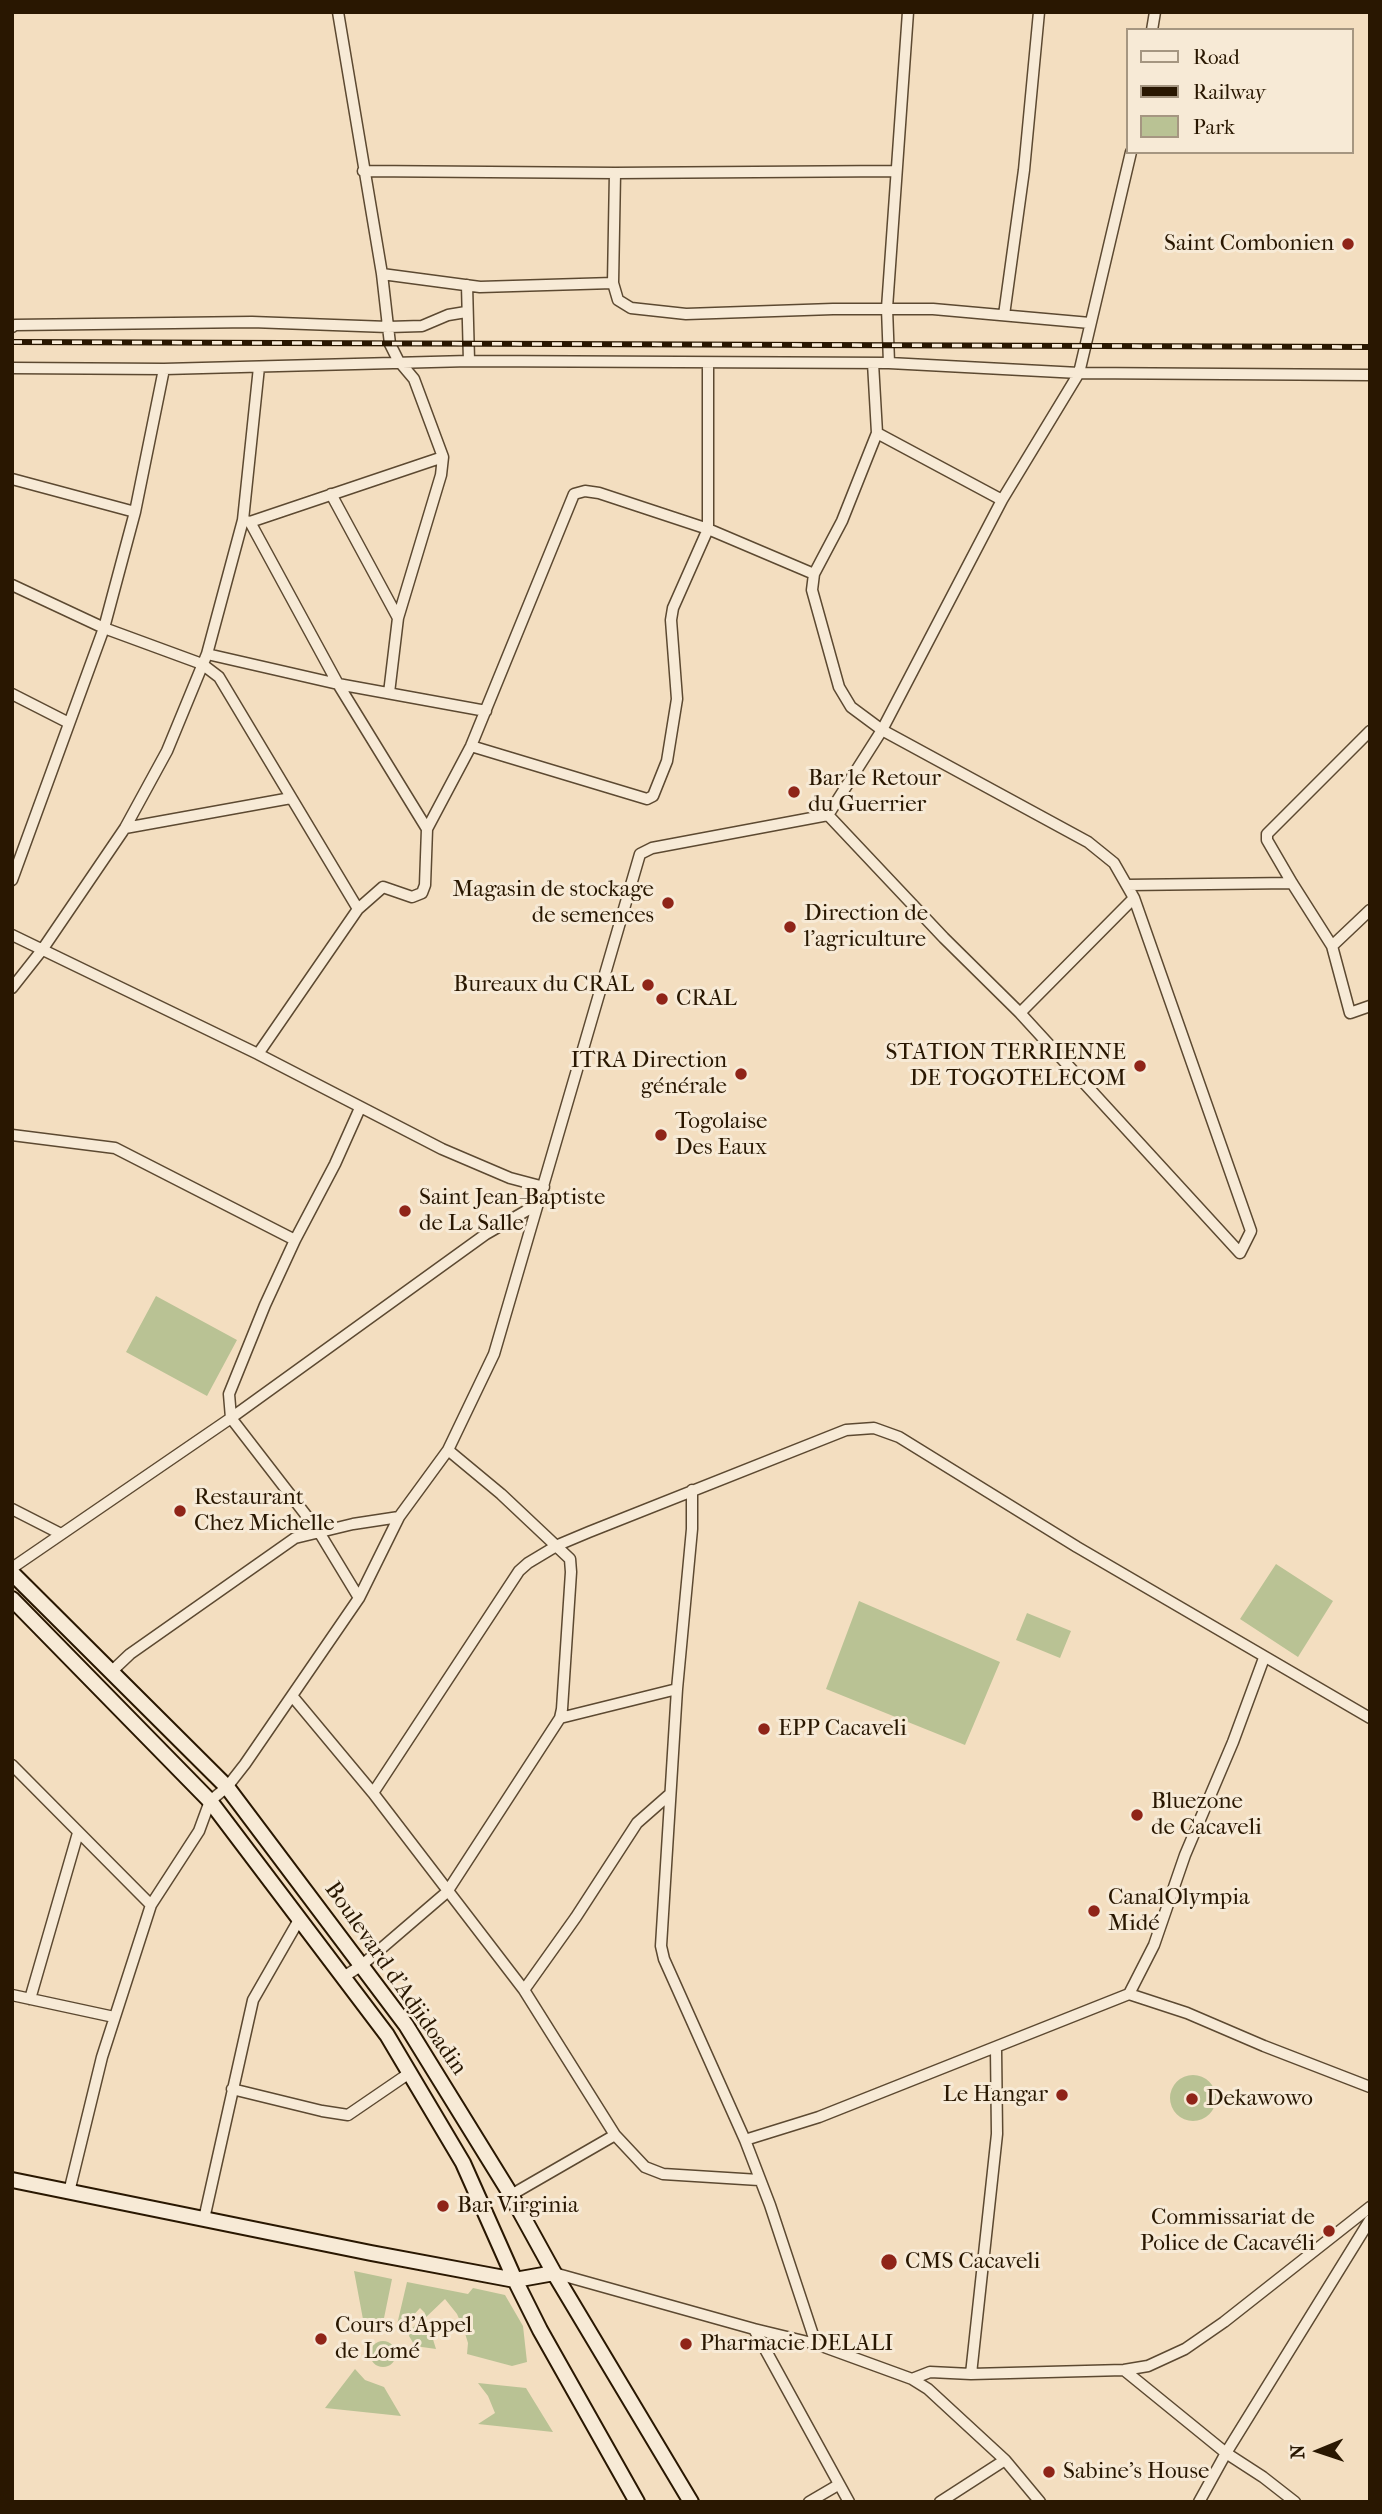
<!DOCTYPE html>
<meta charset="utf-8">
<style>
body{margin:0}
#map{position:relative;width:1382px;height:2514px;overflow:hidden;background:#f3dec0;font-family:"IM FELL French Canon",serif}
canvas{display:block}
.frame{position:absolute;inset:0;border:14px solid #291701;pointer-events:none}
.legend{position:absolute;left:1126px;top:28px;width:228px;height:126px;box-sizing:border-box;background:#f7ead6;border:2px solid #a59681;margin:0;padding:9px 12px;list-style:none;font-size:21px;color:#291701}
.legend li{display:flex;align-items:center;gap:14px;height:35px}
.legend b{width:35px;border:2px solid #a59681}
.north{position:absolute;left:1284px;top:2416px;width:70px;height:70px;-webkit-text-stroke:5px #f7ead6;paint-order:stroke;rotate:268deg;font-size:19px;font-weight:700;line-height:28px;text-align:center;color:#291701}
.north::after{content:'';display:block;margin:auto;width:24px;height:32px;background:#291701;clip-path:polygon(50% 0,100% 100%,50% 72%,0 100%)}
</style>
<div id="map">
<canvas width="1382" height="2514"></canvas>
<div class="frame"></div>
<ul class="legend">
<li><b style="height:9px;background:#f7ead6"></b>Road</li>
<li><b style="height:9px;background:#291701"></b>Railway</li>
<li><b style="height:19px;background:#b9c294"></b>Park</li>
</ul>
<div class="north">N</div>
</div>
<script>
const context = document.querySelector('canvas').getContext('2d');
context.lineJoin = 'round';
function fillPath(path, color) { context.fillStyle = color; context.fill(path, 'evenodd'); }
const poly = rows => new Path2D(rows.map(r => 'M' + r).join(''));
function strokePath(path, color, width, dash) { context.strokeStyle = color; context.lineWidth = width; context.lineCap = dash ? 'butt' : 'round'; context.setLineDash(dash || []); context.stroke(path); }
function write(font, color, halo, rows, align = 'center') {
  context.font = font + ' "IM FELL French Canon",serif'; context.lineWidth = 6; context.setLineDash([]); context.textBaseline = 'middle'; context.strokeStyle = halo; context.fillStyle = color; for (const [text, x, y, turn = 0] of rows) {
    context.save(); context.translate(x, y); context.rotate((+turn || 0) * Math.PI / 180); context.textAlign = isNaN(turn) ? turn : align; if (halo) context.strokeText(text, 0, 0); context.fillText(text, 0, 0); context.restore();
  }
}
fillPath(poly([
 [156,1296,237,1340,207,1396,126,1352],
 [1276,1564,1333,1601,1298,1657,1240,1619],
 [859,1601,1000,1662,965,1745,826,1689],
 [1027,1613,1071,1631,1060,1658,1016,1640],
 '1170 2098a23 23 0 1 1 46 0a23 23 0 1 1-46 0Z',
 [354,2271,392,2279,383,2323,372,2325,365,2330],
 [407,2282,468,2294,473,2288,505,2295,523,2326,527,2362,512,2366,467,2354,468,2343,464,2330,457,2314,445,2299,423,2320,431,2333,436,2349,415,2346,409,2336,410,2331,425,2313,420,2308,400,2330,396,2329],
 '370 2354a13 13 0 1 1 26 0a13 13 0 1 1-26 0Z',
 [355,2369,365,2380,384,2387,401,2416,325,2408],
 [478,2383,526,2388,553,2432,478,2424,495,2413,488,2396]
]), '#b9c294');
const street = poly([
 [338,12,382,274,390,344,398,360,414,379,443,457,441,475,398,618,389,693],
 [1152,30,1155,12],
 [363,171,615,173,896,171],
 [615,173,613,283,618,300,631,308,686,314,833,309,933,309,1090,323],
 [382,274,480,287,613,283],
 [467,285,469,361],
 [1004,315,1024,170,1039,12],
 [12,327,15,325,252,322,388,327,422,326,448,315,466,312],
 [889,363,887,308,908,12],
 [12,368,164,369,469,361,889,363,1079,373,1370,375],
 [877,433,1002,500],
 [12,479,135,512],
 [331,494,398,618],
 [243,520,250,522,338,684,427,829],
 [250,522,443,457],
 [12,585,104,628,202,664,219,677,358,909],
 [207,654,338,684,486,711],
 [12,694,69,723],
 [1370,731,1267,834,1267,840,1292,883,1332,946,1350,1013,1370,1006],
 [471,746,647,799,653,796,667,761,677,699,671,620,673,608,708,529,708,363],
 [828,815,944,938,1020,1013,1240,1253,1251,1231,1134,898,1114,863,1088,842,882,730,851,707,839,687,812,590,814,574,842,521,877,433,873,363],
 [125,828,291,798],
 [12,880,104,628,135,512,164,369],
 [1127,885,1292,883],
 [12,935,258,1054,442,1149,510,1178,544,1187],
 [1332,946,1370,910],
 [12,988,42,950,125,828,167,751,207,654,243,520,259,367],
 [1020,1013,1134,898],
 [258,1054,358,909,383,887,412,897,422,893,425,885,427,829,471,746,574,494,585,491,599,493,708,529,814,574],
 [12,1135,115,1148,295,1240],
 [692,1490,692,1529,677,1689,661,1946,664,1959,745,2140,770,2205,816,2344],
 [12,1509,61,1534],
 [12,1568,231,1418,486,1234,538,1204],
 [359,1598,319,1532,231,1418,229,1394,265,1305,295,1240,335,1164,360,1108],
 [111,1672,130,1654,295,1538,353,1524,399,1517],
 [293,1697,373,1793,524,1990,615,2135,645,2167,663,2174,759,2180],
 [560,1718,677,1689],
 [12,1765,151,1905],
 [373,1793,519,1571,528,1563,558,1545,589,1532,846,1430,874,1428,899,1437,1077,1547,1370,1718],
 [345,1976,362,1965,447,1892,560,1718,562,1709,571,1572,570,1559,501,1494,448,1450],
 [524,1990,576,1917,637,1823,670,1794],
 [1129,1994,1154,1945,1185,1855,1233,1742,1264,1658],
 [12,1995,114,2017],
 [30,1999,78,1833],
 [232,2089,322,2111,348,2115,408,2074],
 [745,2140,819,2117,1129,1994,1187,2013,1264,2046,1370,2087],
 [69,2192,102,2057,151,1905,199,1831,210,1801,227,1787,245,1764,359,1598,399,1517,448,1450,494,1354,640,854,652,848,828,815,882,730,1002,500,1079,373,1131,152],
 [511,2195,615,2135],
 [204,2219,253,2000,300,1918],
 [554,2273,754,2329,816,2344,912,2379,928,2389,1005,2460,1040,2502],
 [754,2329,849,2502],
 [1124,2370,1226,2453,1263,2477,1295,2502],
 [971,2374,997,2134,996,2049],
 [912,2379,930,2372,971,2374,1124,2370,1148,2366,1185,2349,1224,2322,1370,2207],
 [809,2502,838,2485],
 [940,2502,1005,2460],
 [1199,2502,1226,2453,1370,2220]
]);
const secondary = poly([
 [12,1573,227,1787,406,2025,511,2195,554,2273,691,2502],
 [12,1599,210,1801,387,2035,463,2163,515,2280,540,2330,637,2502],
 [12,2180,371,2253,515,2280,554,2273]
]);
strokePath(street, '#5c4931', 13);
strokePath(secondary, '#291701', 18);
strokePath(street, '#f7ead6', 10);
strokePath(secondary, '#f7ead6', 14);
const rail = poly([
 [12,342,1370,347]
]);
strokePath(rail, '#291701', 6);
strokePath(rail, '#f7ead6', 3.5, [10]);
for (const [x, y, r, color] of [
 [1348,244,7,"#8f2418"],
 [794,792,7,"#8f2418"],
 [668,903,7,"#8f2418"],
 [790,927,7,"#8f2418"],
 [648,985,7,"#8f2418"],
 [662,999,7,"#8f2418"],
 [1140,1066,7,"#8f2418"],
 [741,1074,7,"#8f2418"],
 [661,1135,7,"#8f2418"],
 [405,1211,7,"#8f2418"],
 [180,1511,7,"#8f2418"],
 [764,1729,7,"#8f2418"],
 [1137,1815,7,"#8f2418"],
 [1094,1911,7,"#8f2418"],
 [1062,2095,7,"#8f2418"],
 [1192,2099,7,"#8f2418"],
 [443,2206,7,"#8f2418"],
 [1329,2231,7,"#8f2418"],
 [889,2262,9,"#8f2418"],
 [321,2339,7,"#8f2418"],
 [686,2344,7,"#8f2418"],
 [1049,2472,7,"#8f2418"]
]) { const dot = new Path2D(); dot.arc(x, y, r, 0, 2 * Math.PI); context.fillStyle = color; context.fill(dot); strokePath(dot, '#f7ead6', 2.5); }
write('23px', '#291701', '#f7ead6', [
 ["Saint Combonien",1334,244,"right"],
 ["Bar le Retour",808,779],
 ["du Guerrier",808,805],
 ["Magasin de stockage",654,890,"right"],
 ["de semences",654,916,"right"],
 ["Direction de",804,914],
 ["l'agriculture",804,940],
 ["Bureaux du CRAL",634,985,"right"],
 ["CRAL",676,999],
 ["STATION TERRIENNE",1126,1053,"right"],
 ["DE TOGOTELECOM",1126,1079,"right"],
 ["ITRA Direction",727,1061,"right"],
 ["générale",727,1087,"right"],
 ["Togolaise",675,1122],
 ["Des Eaux",675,1148],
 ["Saint Jean-Baptiste",419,1198],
 ["de La Salle",419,1224],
 ["Restaurant",194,1498],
 ["Chez Michelle",194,1524],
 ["EPP Cacaveli",778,1729],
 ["Bluezone",1151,1802],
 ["de Cacaveli",1151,1828],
 ["CanalOlympia",1108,1898],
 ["Midé",1108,1924],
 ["Le Hangar",1048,2095,"right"],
 ["Dekawowo",1206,2099],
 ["Bar Virginia",457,2206],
 ["Commissariat de",1315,2218,"right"],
 ["Police de Cacavéli",1315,2244,"right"],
 ["CMS Cacaveli",905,2262],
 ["Cours d'Appel",335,2326],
 ["de Lomé",335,2352],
 ["Pharmacie DELALI",700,2344],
 ["Sabine's House",1063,2472]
], 'left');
write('23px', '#291701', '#f7ead6', [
 ["Boulevard d'Adjidoadin",395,1979,55]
]);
</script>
